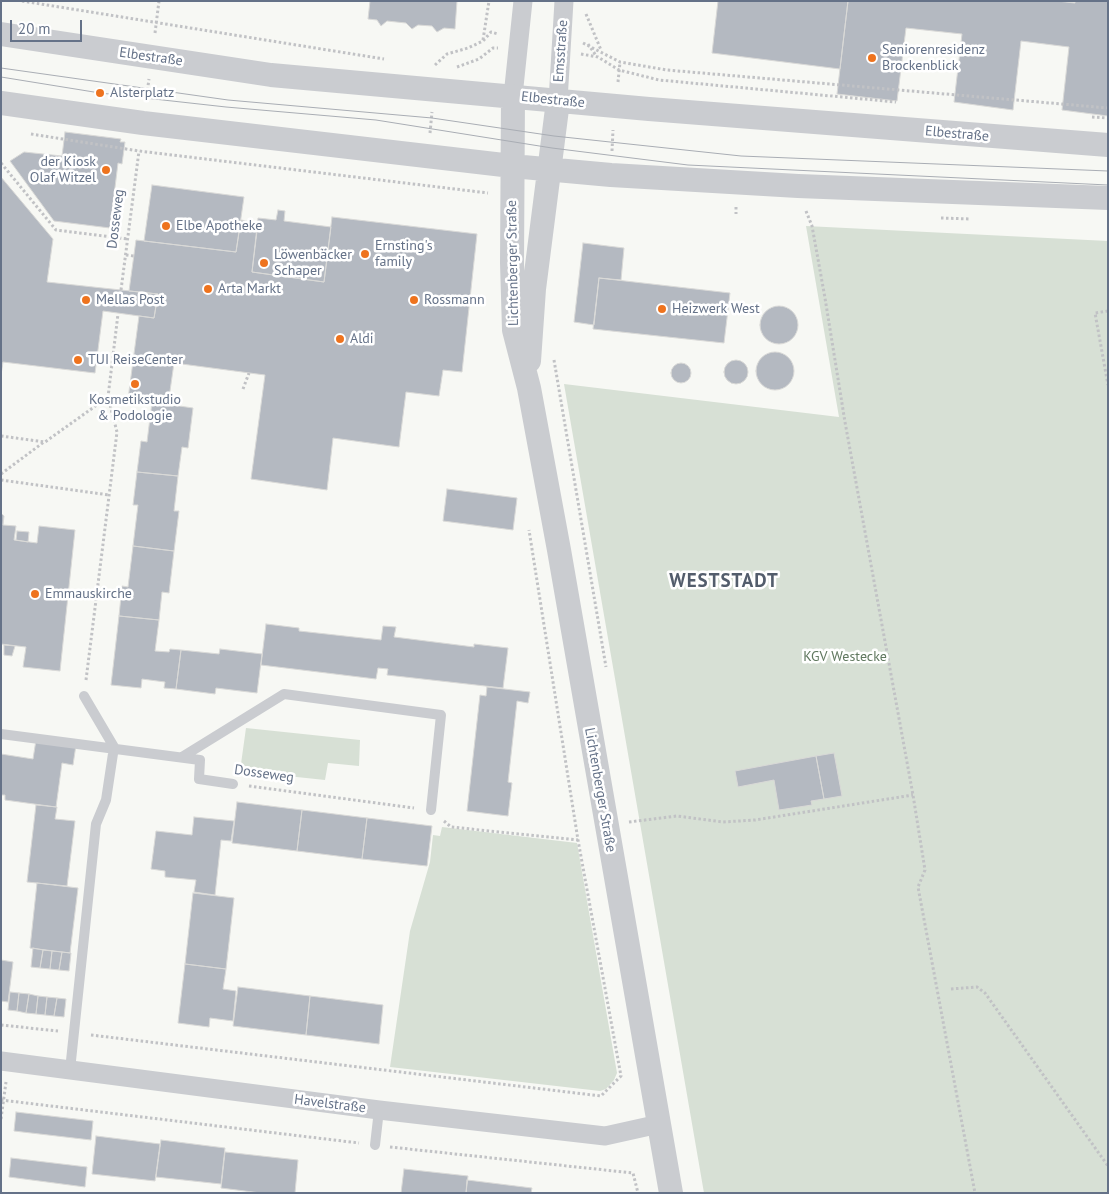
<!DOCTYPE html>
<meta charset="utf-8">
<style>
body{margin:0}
#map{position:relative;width:1109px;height:1194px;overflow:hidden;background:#f7f8f4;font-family:"PT Sans",sans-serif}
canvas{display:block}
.frame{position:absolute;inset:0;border:2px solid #657288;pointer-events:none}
.scale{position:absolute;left:10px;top:20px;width:72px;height:22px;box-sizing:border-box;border:2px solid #657288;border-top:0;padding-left:6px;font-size:15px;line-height:18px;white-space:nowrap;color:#657288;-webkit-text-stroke:4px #fff;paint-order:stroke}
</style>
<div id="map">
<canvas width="1109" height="1194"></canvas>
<div class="frame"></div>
<div class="scale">20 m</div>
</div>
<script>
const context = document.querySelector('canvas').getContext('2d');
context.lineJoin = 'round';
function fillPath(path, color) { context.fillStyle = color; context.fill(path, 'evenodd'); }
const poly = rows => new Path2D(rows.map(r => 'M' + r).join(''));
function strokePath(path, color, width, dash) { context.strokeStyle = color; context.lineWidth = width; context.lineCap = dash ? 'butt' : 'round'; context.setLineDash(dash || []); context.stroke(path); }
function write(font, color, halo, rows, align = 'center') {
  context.font = font + ' "PT Sans",sans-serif'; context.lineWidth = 5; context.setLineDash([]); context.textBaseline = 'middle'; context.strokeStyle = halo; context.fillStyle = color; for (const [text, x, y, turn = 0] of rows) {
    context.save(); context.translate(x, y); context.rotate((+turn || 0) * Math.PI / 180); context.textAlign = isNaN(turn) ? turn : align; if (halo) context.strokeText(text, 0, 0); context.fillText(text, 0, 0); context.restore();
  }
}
fillPath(poly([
 [806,226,1108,241,1108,1193,704,1193,564,384,839,417],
 [246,728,360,740,359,766,328,763,325,780,240,771],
 [442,827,577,843,617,1073,614,1080,606,1089,600,1091,390,1067,410,931,430,862,433,835,440,836]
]), '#d7e0d5');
const building = poly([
 [370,1,457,1,455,29,444,28,437,32,432,26,418,25,412,29,406,23,387,21,381,26,377,20,368,19,370,1],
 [718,1,848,1,840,69,712,53,718,1],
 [848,1,1057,1,1075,3,1075,1,1108,1,1108,116,1062,110,1069,47,1021,41,1013,110,954,102,962,34,906,28,897,101,837,94,848,1],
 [65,132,121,139,120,142,125,142,122,164,118,163,110,228,54,221,10,161,24,152,62,156,65,132],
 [1,177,53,239,47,282,158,294,154,318,103,311,95,373,3,362,1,375,1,177],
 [152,185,244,197,236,252,144,241,152,185],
 [278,210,285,211,284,221,331,227,324,282,252,272,258,218,276,220,278,210],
 [332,217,477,234,462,372,443,370,439,396,406,392,399,447,333,438,327,490,251,479,265,375,174,363,168,405,128,399,139,316,154,318,158,294,129,291,136,240,236,252,241,220,258,223,252,272,324,282,332,217],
 [583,243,624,248,621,280,599,278,594,325,574,322,583,243],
 [599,278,730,293,724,343,593,329,599,278],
 '760 325a19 19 0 1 1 38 0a19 19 0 1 1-38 0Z',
 '756 371a19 19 0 1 1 38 0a19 19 0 1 1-38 0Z',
 '724 372a12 12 0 1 1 24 0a12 12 0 1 1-24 0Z',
 '671 373a10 10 0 1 1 20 0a10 10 0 1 1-20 0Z',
 [152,402,193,408,188,448,182,447,178,476,137,472,141,441,147,442,152,402],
 [137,472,178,476,174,511,179,511,174,551,133,546,138,505,133,505,137,472],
 [447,489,517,498,513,530,443,521,447,489],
 [1,513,4,516,3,525,16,526,14,540,37,543,39,526,75,530,60,671,23,667,26,647,1,644,1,513],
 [17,531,29,532,28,542,16,540,17,531],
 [133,546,174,551,169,593,162,592,159,620,119,616,122,586,128,587,133,546],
 [119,616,159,620,155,651,169,652,170,649,181,650,176,689,164,688,165,682,142,679,141,688,111,685,119,616],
 [266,624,299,628,299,631,381,640,383,626,396,627,394,637,474,647,474,644,508,648,503,688,387,675,388,669,378,668,376,679,261,665,266,624],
 [4,645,15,646,12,656,4,655,4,645],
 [220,649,262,654,257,693,216,688,215,694,176,689,181,650,219,654,220,649],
 [487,687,530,692,528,703,517,701,508,782,512,783,508,816,467,811,480,695,486,696,487,687],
 [36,740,76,745,73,765,62,763,56,807,5,800,5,795,1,795,1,754,33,759,36,740],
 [834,753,842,796,824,799,816,756,834,753],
 [816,756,824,799,811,801,812,805,779,810,774,780,738,787,735,771,816,756],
 [237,802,302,810,297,851,232,843,237,802],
 [36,805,57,807,55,819,75,821,67,886,27,882,36,805],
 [302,810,367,818,362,859,297,851,302,810],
 [194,817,234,821,231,841,221,840,215,895,194,892,196,880,165,877,165,871,151,869,156,831,192,835,194,817],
 [367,818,432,826,427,866,362,859,367,818],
 [37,883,78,888,70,953,30,948,37,883],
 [193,893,234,898,226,969,185,964,193,893],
 [33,948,43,950,40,968,31,967,33,948],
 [43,950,52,951,50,969,40,968,43,950],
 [52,951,62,952,59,970,50,969,52,951],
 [62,952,71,953,69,971,59,970,62,952],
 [1,960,13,962,8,1002,1,1001,1,960],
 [185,964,226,969,223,989,236,991,233,1021,210,1018,209,1027,178,1023,185,964],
 [238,987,310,996,306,1035,233,1026,238,987],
 [10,992,19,993,17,1011,8,1010,10,992],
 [19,993,29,994,26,1013,17,1011,19,993],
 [29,994,38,996,36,1014,26,1013,29,994],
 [38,996,47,997,45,1015,36,1014,38,996],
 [310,996,383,1005,379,1044,306,1035,310,996],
 [47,997,57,998,54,1016,45,1015,47,997],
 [57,998,66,999,64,1017,54,1016,57,998],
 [16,1112,93,1121,91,1140,14,1131,16,1112],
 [96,1136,160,1144,155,1181,92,1174,96,1136],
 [161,1140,225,1148,221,1184,156,1177,161,1140],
 [225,1152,298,1160,295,1193,261,1193,221,1188,225,1152],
 [11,1158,87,1167,85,1187,9,1177,11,1158],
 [404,1169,468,1176,466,1193,401,1193,404,1169],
 [467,1180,532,1188,531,1193,466,1193,467,1180]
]);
fillPath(building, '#b4b9c1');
strokePath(building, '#d9d9d7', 1);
strokePath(poly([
 [22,1,384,59],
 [586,14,601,50],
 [155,33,159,1],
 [483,40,489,1],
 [583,43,620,62,667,70,1108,108],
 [588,44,597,57],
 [581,54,598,57,619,70,659,80,896,102],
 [435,65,447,54,468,48,483,41,491,32,498,34],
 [457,67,479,59,493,48,498,48],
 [618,82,620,62],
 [146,100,149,79],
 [1092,117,1108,118],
 [430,133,432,112],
 [31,134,139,151,488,193],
 [612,151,613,130],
 [1,163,56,230,128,239],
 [736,207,736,214],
 [806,211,812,226,825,298,845,422,913,795,925,870,918,887,975,1193],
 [941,218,970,219],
 [126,255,134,256],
 [121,290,139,151],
 [1108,311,1095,313,1108,385],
 [554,360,606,667],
 [243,389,249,373],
 [1,436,45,442,108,397],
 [1,474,44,442],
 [1,480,109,495],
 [86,680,117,432,108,397,118,314],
 [249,786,414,808],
 [444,821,451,827,578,840],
 [629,822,677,816,723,822,755,820,913,795],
 [951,989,977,987,985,993,1108,1166],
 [1,1025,58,1031],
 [91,1035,601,1096,621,1076,578,840,529,530],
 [1,1100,359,1143],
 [1,1119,6,1082],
 [390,1147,633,1173,638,1193]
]), '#c1c2c5', 3, [2.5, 2.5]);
strokePath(poly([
 [1,734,200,760,199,779,233,784],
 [182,757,284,694,441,715,431,810],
 [70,1070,96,824,106,800,114,747,84,696],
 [375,1145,379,1110]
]), '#caccd0', 10);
strokePath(poly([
 [513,96,523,1],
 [558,101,564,1],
 [1,1061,379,1110,605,1136,659,1124]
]), '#caccd0', 19);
strokePath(poly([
 [1,34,271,75,649,109,1108,145],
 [513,96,512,263,514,330,529,388,559,550,671,1193],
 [1,103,143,123,512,166,611,175,798,186,1108,198],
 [529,361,534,289,558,101]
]), '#caccd0', 24);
strokePath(poly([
 [1,68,228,100,432,118,554,136,741,156,1108,171],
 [1,77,100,93,226,107,376,120,552,148,688,165,1108,185]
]), '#a9adb4', 1);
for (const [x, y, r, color] of [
 [872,58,5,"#ee731e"],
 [100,93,5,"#ee731e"],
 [106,170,5,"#ee731e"],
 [166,226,5,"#ee731e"],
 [365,254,5,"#ee731e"],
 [264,263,5,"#ee731e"],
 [208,289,5,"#ee731e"],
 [86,300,5,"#ee731e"],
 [414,300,5,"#ee731e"],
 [662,309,5,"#ee731e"],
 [340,339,5,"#ee731e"],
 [78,360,5,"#ee731e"],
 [135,384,5,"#ee731e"],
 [35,594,5,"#ee731e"]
]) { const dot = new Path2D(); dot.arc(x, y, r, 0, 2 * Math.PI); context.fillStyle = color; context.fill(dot); strokePath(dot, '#fff', 2); }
write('14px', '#657288', '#fff', [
 ["Seniorenresidenz",882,50],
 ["Brockenblick",882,66],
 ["Alsterplatz",110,93],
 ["der Kiosk",96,162,"right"],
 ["Olaf Witzel",96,178,"right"],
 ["Elbe Apotheke",176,226],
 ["Ernsting's",375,246],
 ["family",375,262],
 ["Löwenbäcker",274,255],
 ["Schaper",274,271],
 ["Arta Markt",218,289],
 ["Mellas Post",96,300],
 ["Rossmann",424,300],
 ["Heizwerk West",672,309],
 ["Aldi",350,339],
 ["TUI ReiseCenter",88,360],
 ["Kosmetikstudio",135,400,"center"],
 ["& Podologie",135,416,"center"],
 ["Emmauskirche",45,594]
], 'left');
write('14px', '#657288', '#fff', [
 ["Emsstraße",561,51,-86],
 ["Elbestraße",151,57,8],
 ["Elbestraße",553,100,6],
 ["Elbestraße",957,134,5],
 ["Dosseweg",116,219,-83],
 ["Lichtenberger Straße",513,263,-91],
 ["Dosseweg",264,774,8],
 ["Lichtenberger Straße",600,790,80],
 ["Havelstraße",330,1104,7]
]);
write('14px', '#617960', '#fff', [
 ["KGV Westecke",845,657]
]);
context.letterSpacing = '1px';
write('bold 19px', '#535d6c', '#fff', [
 ["WESTSTADT",724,582]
]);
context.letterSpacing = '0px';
</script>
